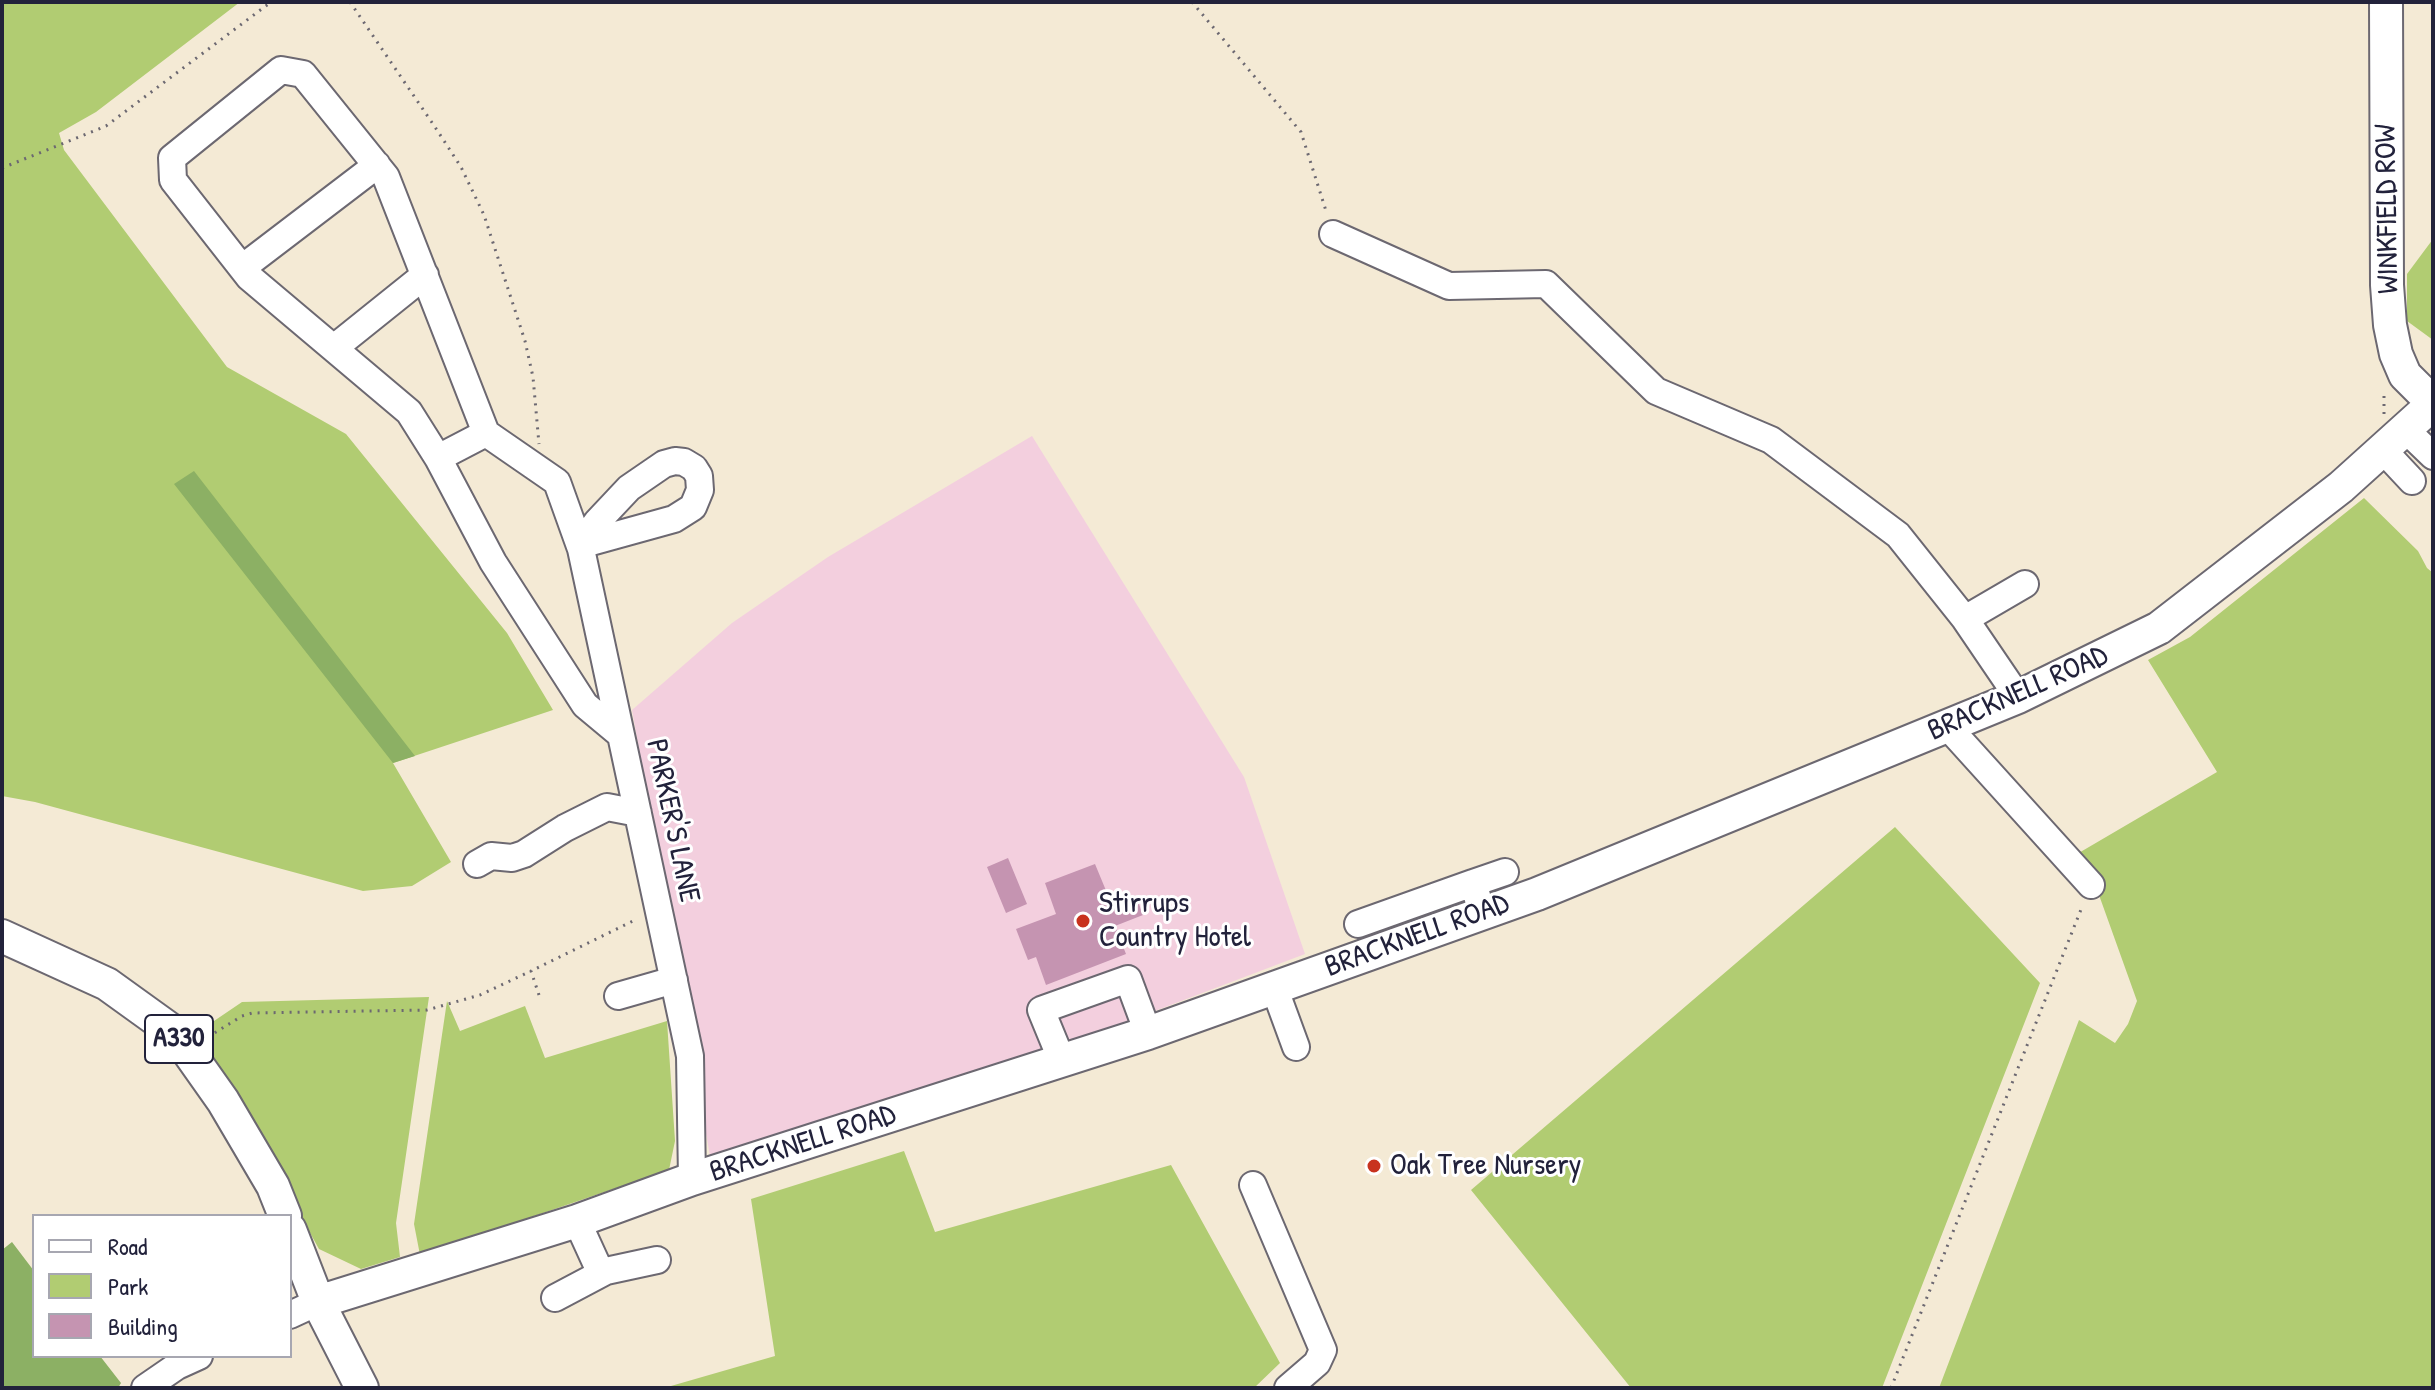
<!DOCTYPE html>
<style>
body{margin:0}
#map{position:relative;width:2435px;height:1390px;overflow:hidden;background:#f4ead5;font-family:"Patrick Hand",sans-serif}
canvas{display:block}
.frame{position:absolute;inset:0;border:4px solid #22223b;pointer-events:none}
.legend{position:absolute;left:32px;top:1214px;width:260px;height:144px;box-sizing:border-box;background:#fff;border:2px solid #a7a7b1;margin:0;padding:10px 14px;list-style:none;font-size:24px;color:#22223b}
.legend li{display:flex;align-items:center;gap:16px;height:40px}
.legend b{width:40px;border:2px solid #a7a7b1}
</style>
<div id="map">
<canvas width="2435" height="1390"></canvas>
<div class="frame"></div>
<ul class="legend">
<li><b style="height:10px;background:#fff"></b>Road</li>
<li><b style="height:22px;background:#b1cc72"></b>Park</li>
<li><b style="height:22px;background:#c594b1"></b>Building</li>
</ul>
</div>
<script>
const context = document.querySelector('canvas').getContext('2d');
context.lineJoin = 'round';
function fillPath(path, color) { context.fillStyle = color; context.fill(path, 'evenodd'); }
const poly = rows => new Path2D(rows.map(r => 'M' + r).join(''));
function strokePath(path, color, width, dash) { context.strokeStyle = color; context.lineWidth = width; context.lineCap = dash ? 'butt' : 'round'; context.setLineDash(dash || []); context.stroke(path); }
function write(font, color, halo, rows, align = 'center') {
  context.font = font + ' "Patrick Hand",sans-serif'; context.lineWidth = 6; context.setLineDash([]); context.textBaseline = 'middle'; context.strokeStyle = halo; context.fillStyle = color; for (const [text, x, y, turn = 0] of rows) {
    context.save(); context.translate(x, y); context.rotate((+turn || 0) * Math.PI / 180); context.textAlign = isNaN(turn) ? turn : align; if (halo) context.strokeText(text, 0, 0); context.fillText(text, 0, 0); context.restore();
  }
}
fillPath(poly([
 [1032,436,1244,777,1305,954,1031,1058,710,1156,632,710,732,623,828,557]
]), '#f3cfde');
fillPath(poly([
 [2,2,240,2,96,112,59,133,64,150,227,367,346,434,507,633,553,710,393,763,451,862,412,886,363,891,35,802,2,796],
 [2433,239,2433,340,2407,321,2407,274],
 [2364,498,2418,551,2427,568,2433,573,2433,1388,1939,1388,2079,1020,2115,1043,2128,1024,2137,1001,2099,895,2077,854,2217,772,2148,660,2190,637],
 [1895,827,2040,983,1882,1388,1631,1388,1471,1190],
 [429,997,396,1223,400,1257,361,1269,319,1249,265,1152,198,1053,214,1021,242,1002],
 [447,1001,460,1031,525,1006,545,1058,667,1021,675,1141,669,1170,420,1255,414,1224],
 [904,1151,935,1232,1171,1165,1280,1363,1254,1388,664,1388,775,1356,751,1199]
]), '#b1cc72');
fillPath(poly([
 [194,471,415,756,393,763,174,484],
 [12,1242,34,1271,34,1356,100,1356,121,1383,118,1388,2,1388,2,1250]
]), '#8cb064');
fillPath(poly([
 [1008,858,1027,904,1006,913,987,867],
 [1095,864,1112,905,1136,896,1143,915,1115,926,1126,954,1046,985,1036,957,1028,960,1016,929,1056,914,1045,883]
]), '#c594b1');
const minor = poly([
 [1333,234,1449,286,1546,284,1656,391,1771,440,1898,535,1965,619,2018,697],
 [242,268,377,165],
 [334,348,425,275],
 [2406,430,2433,456],
 [486,433,438,458,409,412,249,277,173,180,172,158,281,70,303,74,386,177,486,433,557,482,581,549,690,1056,692,1179],
 [2383,450,2412,481],
 [438,458,493,562,585,705,621,735],
 [675,461,684,462,694,468,699,476,700,490,693,507,674,519,580,545,597,522,629,488,664,464,675,461],
 [1965,619,2025,584],
 [1948,727,2091,885],
 [477,864,491,856,512,858,524,854,565,828,607,807,638,813],
 [1473,883,1505,872],
 [1358,924,1473,883,1482,912],
 [1274,987,1296,1047],
 [618,996,674,980],
 [1062,1061,1041,1010,1128,979,1148,1033],
 [1253,1185,1323,1350,1317,1363,1288,1388],
 [577,1221,598,1267,606,1271,657,1260],
 [555,1298,606,1271],
 [290,1315,318,1302],
 [145,1388,177,1366,199,1356]
]);
const major = poly([
 [2386,2,2387,285,2390,325,2396,354,2405,375,2433,403],
 [2,936,107,984,175,1033,223,1101,273,1186,285,1216],
 [290,1230,318,1302,362,1388],
 [318,1302,577,1221,692,1179,1148,1033,1537,894,2018,697,2159,628,2341,487,2433,404]
]);
strokePath(minor, '#6c6871', 30);
strokePath(major, '#6c6871', 36);
strokePath(poly([
 [350,2,435,127,461,167,484,215,525,341,533,377,539,444],
 [1192,2,1301,132,1327,214],
 [2,168,106,126,271,2],
 [2384,414,2384,390],
 [539,995,531,971,637,919],
 [208,1037,242,1016,252,1013,427,1010,480,995,531,971],
 [1891,1388,2082,907]
]), '#6c6871', 3, [2, 6]);
strokePath(minor, '#fff', 26);
strokePath(major, '#fff', 32);
for (const [x, y, r, color] of [
 [1083,921,8,"#c8321e"],
 [1374,1166,8,"#c8321e"]
]) { const dot = new Path2D(); dot.arc(x, y, r, 0, 2 * Math.PI); context.fillStyle = color; context.fill(dot); strokePath(dot, '#fff', 3); }
for (const [x, y, w] of [
 [179,1039,68]
]) { const box = new Path2D(); box.roundRect(x - w / 2, y - 24, w, 48, 6); context.fillStyle = '#fff'; context.fill(box); strokePath(box, '#22223b', 2); }
write('bold 28px', '#22223b', null, [
 ["A330",179,1039]
]);
write('30px', '#22223b', '#fff', [
 ["WINKFIELD ROW",2388,209,-91],
 ["BRACKNELL ROAD",2018,694,-24],
 ["PARKER'S LANE",672,821,78],
 ["BRACKNELL ROAD",1417,936,-20],
 ["BRACKNELL ROAD",803,1144,-18]
]);
write('30px', '#22223b', '#fff', [
 ["Stirrups",1099,904],
 ["Country Hotel",1099,938],
 ["Oak Tree Nursery",1390,1166]
], 'left');
</script>
